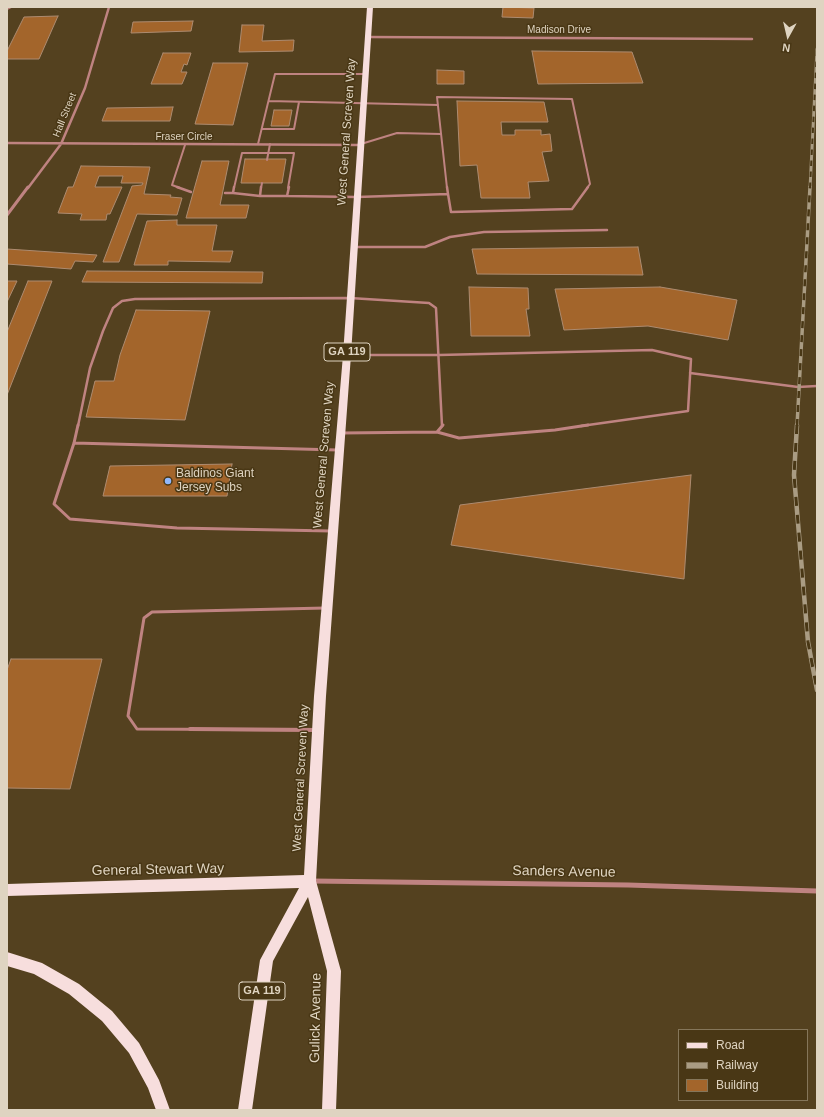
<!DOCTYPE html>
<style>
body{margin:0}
#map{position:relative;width:824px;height:1117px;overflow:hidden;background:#54411f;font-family:Arial,sans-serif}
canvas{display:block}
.frame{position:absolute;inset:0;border:8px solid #dfd4c1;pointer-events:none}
.legend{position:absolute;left:678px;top:1029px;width:130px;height:72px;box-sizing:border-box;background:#493715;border:1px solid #85765a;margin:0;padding:5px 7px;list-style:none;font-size:12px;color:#dfd4c1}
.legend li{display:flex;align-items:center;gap:8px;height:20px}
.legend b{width:20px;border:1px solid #85765a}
.north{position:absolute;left:768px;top:16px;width:40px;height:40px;-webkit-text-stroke:3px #493715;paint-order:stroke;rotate:188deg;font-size:11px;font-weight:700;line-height:16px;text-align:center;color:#dfd4c1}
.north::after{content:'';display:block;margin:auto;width:14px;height:18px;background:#dfd4c1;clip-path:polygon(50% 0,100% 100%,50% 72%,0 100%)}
</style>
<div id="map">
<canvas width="824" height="1117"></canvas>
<div class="frame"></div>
<ul class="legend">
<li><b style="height:5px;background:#f7dedd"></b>Road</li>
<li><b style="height:5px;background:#aa9c83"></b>Railway</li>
<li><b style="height:11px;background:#a3652b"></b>Building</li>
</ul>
<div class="north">N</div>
</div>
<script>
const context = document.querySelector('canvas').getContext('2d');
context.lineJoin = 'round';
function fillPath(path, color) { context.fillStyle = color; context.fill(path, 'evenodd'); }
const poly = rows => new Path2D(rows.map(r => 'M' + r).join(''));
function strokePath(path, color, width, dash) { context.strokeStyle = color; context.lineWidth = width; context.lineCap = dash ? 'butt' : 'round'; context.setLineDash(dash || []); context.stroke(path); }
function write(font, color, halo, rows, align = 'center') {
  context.font = font + ' Arial,sans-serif'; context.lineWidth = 3; context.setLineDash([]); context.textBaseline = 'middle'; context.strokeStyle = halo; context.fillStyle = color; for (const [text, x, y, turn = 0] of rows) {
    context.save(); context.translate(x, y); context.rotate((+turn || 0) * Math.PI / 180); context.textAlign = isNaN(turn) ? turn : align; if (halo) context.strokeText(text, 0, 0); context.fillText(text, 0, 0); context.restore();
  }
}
const building = poly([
 [503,7,534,8,533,18,502,17,503,7],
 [58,16,39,59,7,59,7,51,24,17,58,16],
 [193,21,191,31,131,33,133,22,193,21],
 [242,25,264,25,262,41,294,40,293,51,239,52,242,25],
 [532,51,632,52,643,83,538,84,532,51],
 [163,53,191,53,187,65,184,64,181,72,187,72,182,84,151,84,163,53],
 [213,63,248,63,233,125,195,124,213,63],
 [437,70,464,71,464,84,437,84,437,70],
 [457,101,544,102,548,122,501,122,502,135,515,135,515,130,541,130,541,135,550,134,552,151,542,152,549,181,528,182,530,198,481,198,477,165,460,166,457,101],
 [173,107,170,121,102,121,107,108,173,107],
 [274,110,292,110,289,126,271,126,274,110],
 [245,159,286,159,282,183,241,183,245,159],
 [202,161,229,161,220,205,249,205,246,218,186,218,202,161],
 [81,166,150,167,144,194,171,195,170,197,182,198,177,215,137,214,119,262,103,262,132,186,142,185,143,183,121,183,123,176,99,176,95,187,122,187,110,214,107,214,106,220,80,220,82,214,58,213,68,187,73,187,81,166],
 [177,220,177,225,217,225,212,251,233,251,230,262,168,261,168,265,134,265,147,221,177,220],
 [638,247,643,275,477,274,472,249,638,247],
 [7,249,97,255,93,262,75,261,71,269,7,264,7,249],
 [87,271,263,272,262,283,82,282,87,271],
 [7,281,17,281,7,302,7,281],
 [28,281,52,281,7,395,7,332,28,281],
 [469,287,528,288,529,309,526,309,530,336,471,336,469,287],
 [660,287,737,300,728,340,648,326,564,330,555,289,660,287],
 [136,310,210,311,185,420,86,417,95,381,114,381,120,355,136,310],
 [232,464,227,496,103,496,110,466,232,464],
 [691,475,684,579,451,545,460,505,691,475],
 [11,659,102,659,70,789,7,788,7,670,11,659]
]);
fillPath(building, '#a3652b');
strokePath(building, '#ad8b70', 1);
strokePath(poly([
 [7,9,11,7],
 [269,101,438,105],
 [262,129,294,129,299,102],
 [258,144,275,74,364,74],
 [361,144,397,133,441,134],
 [267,160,270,144],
 [180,188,172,185,185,145],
 [234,188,242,153,294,153,288,188],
 [261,188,262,183],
 [447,188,437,97,572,99,590,184,587,188]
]), '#bf8381', 2);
strokePath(poly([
 [177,187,191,192],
 [234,187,233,193,260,196,287,196],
 [447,187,448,194],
 [225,193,233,193],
 [448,194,451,212,572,209,588,187],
 [260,196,261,187],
 [287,196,357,197,448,194],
 [287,196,289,187],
 [355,247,425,247,450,237,484,232,607,230],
 [349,355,439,355,652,350,691,359,688,411,581,426],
 [690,373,798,387,817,386],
 [78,426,90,368,103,331,113,308,122,301,135,299,350,298,429,303,436,308,442,426]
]), '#bf8381', 2.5);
strokePath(poly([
 [78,425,74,443,54,504,70,519,177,528,331,531],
 [437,432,459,438,555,430,588,425],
 [341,433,437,432,443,425],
 [74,443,338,450],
 [316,730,137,729,128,716,144,618,152,612,325,608]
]), '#bf8381', 3);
strokePath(poly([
 [190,729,316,730]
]), '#bf8381', 4);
strokePath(poly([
 [367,37,752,39],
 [7,143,360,145],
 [28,188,61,144,85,88,109,7]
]), '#bf8381', 2.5);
strokePath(poly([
 [7,215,28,187]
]), '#bf8381', 3);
strokePath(poly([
 [312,881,628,885,817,891]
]), '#bf8381', 5);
fillPath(poly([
 [367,7,373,7,351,355,326,696,316,881,341,971,336,1110,322,1110,327,971,308,897,273,961,252,1110,238,1110,260,960,299,888,7,896,7,884,304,875,314,696,343,355,367,7],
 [7,952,42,963,79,984,112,1011,139,1043,159,1080,170,1110,156,1110,148,1088,129,1053,102,1021,69,994,34,974,7,966,7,952]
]), '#f7dedd');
const railFar2 = poly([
 [810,188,817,49]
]);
const railFar1 = poly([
 [797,426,810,187]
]);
const rail = poly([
 [797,425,794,475,808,642,817,690]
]);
strokePath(railFar2, '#aa9c83', 3);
strokePath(railFar1, '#aa9c83', 3.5);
strokePath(rail, '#aa9c83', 4.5);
strokePath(railFar2, '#493715', 2, [5.5]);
strokePath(railFar1, '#493715', 2.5, [7]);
strokePath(rail, '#493715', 3, [9]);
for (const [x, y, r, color] of [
 [168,481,4,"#90b8fd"]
]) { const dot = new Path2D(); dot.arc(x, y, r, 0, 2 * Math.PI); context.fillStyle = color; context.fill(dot); strokePath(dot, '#493715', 1.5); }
write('10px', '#dfd4c1', '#493715', [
 ["Madison Drive",559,30],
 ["Hall Street",65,115,-68],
 ["Fraser Circle",184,137]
]);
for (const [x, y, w] of [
 [347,352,46],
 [262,991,46]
]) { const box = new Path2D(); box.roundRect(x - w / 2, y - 9, w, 18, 3); context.fillStyle = '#493715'; context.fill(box); strokePath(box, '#dfd4c1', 1); }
write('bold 11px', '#dfd4c1', null, [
 ["GA 119",347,352],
 ["GA 119",262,991]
]);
write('12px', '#dfd4c1', '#493715', [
 ["West General Screven Way",347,132,-86],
 ["West General Screven Way",324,455,-85],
 ["West General Screven Way",301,778,-87]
]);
write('12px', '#dfd4c1', '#493715', [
 ["Baldinos Giant",176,474],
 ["Jersey Subs",176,488]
], 'left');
write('14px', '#dfd4c1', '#493715', [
 ["General Stewart Way",158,870,-1],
 ["Sanders Avenue",564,872,1],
 ["Gulick Avenue",316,1018,-89]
]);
</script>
